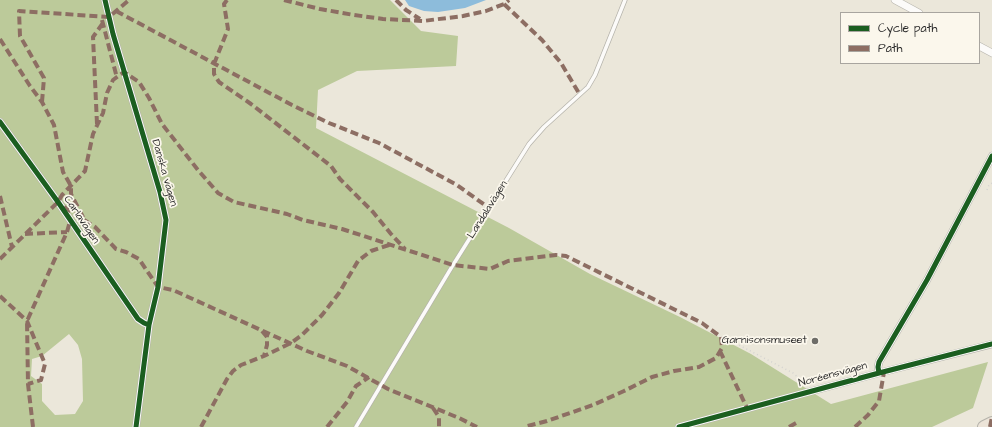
<!DOCTYPE html>
<meta charset="utf-8">
<style>
body{margin:0}
#map{position:relative;width:992px;height:427px;overflow:hidden;background:#ebe7da;font-family:"Architects Daughter",sans-serif}
canvas{display:block}
.legend{position:absolute;left:840px;top:12px;width:140px;height:52px;box-sizing:border-box;background:#fbf7ec;border:1px solid #a8a59f;margin:0;padding:5px 7px;list-style:none;font-size:12px;color:#2b2b2b}
.legend li{display:flex;align-items:center;gap:8px;height:20px}
.legend b{width:20px;border:1px solid #a8a59f}
</style>
<div id="map">
<canvas width="992" height="427"></canvas>
<ul class="legend">
<li><b style="height:5px;background:#1b5e20"></b>Cycle path</li>
<li><b style="height:5px;background:#8d6e63"></b>Path</li>
</ul>
</div>
<script>
const context = document.querySelector('canvas').getContext('2d');
context.lineJoin = 'round';
function fillPath(path, color) { context.fillStyle = color; context.fill(path, 'evenodd'); }
const poly = rows => new Path2D(rows.map(r => 'M' + r).join(''));
function strokePath(path, color, width, dash) { context.strokeStyle = color; context.lineWidth = width; context.lineCap = dash ? 'butt' : 'round'; context.setLineDash(dash || []); context.stroke(path); }
function write(font, color, halo, rows, align = 'center') {
  context.font = font + ' "Architects Daughter",sans-serif'; context.lineWidth = 3.5; context.setLineDash([]); context.textBaseline = 'middle'; context.strokeStyle = halo; context.fillStyle = color; for (const [text, x, y, turn = 0] of rows) {
    context.save(); context.translate(x, y); context.rotate((+turn || 0) * Math.PI / 180); context.textAlign = isNaN(turn) ? turn : align; if (halo) context.strokeText(text, 0, 0); context.fillText(text, 0, 0); context.restore();
  }
}
fillPath(poly([
 [0,0,390,0,421,31,458,36,456,66,357,71,318,90,316,128,509,228,590,274,680,317,751,354,831,404,988,362,973,408,932,427,0,427],
 [69,334,78,345,82,359,83,401,75,414,55,415,42,401,42,384,31,376,32,359,42,356]
]), '#bcca9a');
fillPath(poly([
 [405,0,486,0,465,8,438,12,424,11,409,6]
]), '#8dbcdb');
const service = poly([
 [356,427,453,265,529,144,544,127,588,87,595,75,625,0]
]);
const minor = poly([
 [105,0,113,34,160,192,166,220,158,287,149,325,136,427],
 [895,0,919,13],
 [979,46,992,53],
 [0,122,58,202,138,319,144,323,149,325],
 [879,373,878,367,879,362,927,280,992,156],
 [679,427,879,373,992,344]
]);
const trunk = poly([
 [984,427,992,423]
]);
strokePath(service, '#b5b3ab', 5);
strokePath(minor, '#b5b3ab', 8);
strokePath(trunk, '#b5b3ab', 14);
strokePath(poly([
 [987,190,989,185,992,183],
 [721,337,731,341,793,373,807,385]
]), '#d4d3d0', 1.5, [1, 3]);
strokePath(service, '#fcfbf9', 3.5);
strokePath(minor, '#fcfbf9', 7);
strokePath(trunk, '#ece4d8', 12);
strokePath(poly([
 [227,0,224,4,228,29,214,64,214,74,219,82,251,104,331,166,340,179,373,212,391,234,405,249],
 [284,0,320,9,354,15,383,19,423,21,463,16,486,11,504,4,509,0],
 [396,0,406,10,420,19],
 [504,4,542,40,561,63,580,95],
 [116,11,292,105,329,123,379,143,457,185,489,208],
 [102,20,117,78],
 [0,39,30,86,42,102,54,125,63,172,71,186,71,194,84,219],
 [42,102,44,78,20,36,19,11,109,17,129,0],
 [97,124,93,37,103,23],
 [0,196,12,247],
 [64,207,95,227,116,249,126,252,139,259,158,287,173,290,307,351,347,366,388,389,459,418,477,427],
 [25,234,67,232],
 [0,259,58,202,62,195,85,171,93,134,103,113,107,93,113,80,124,72,139,82,149,98,162,124,198,170,218,193,234,202,287,214,303,220,342,229,453,265,490,269,508,261,556,255,566,256,702,323,721,337,722,348,716,358,699,367,674,371,652,377,624,391,593,405,547,421,524,427],
 [0,296,27,321,45,364,41,380,28,384],
 [262,331,267,337,267,345,264,356],
 [720,351,747,408],
 [433,408,439,417,439,427],
 [33,427,28,384,27,321,67,232,70,221],
 [201,427,227,379,233,371,241,365,264,356,291,343,302,335,322,315,339,293,358,261,371,251,389,245],
 [327,427,347,402,356,386,369,377],
 [789,427,798,422],
 [855,427,868,415,879,401,884,372],
 [990,427,992,417]
]), '#8d6e63', 4, [8, 4]);
strokePath(poly([
 [105,0,113,34,160,192,166,220,158,287,149,325,136,427],
 [0,122,58,202,138,319,144,323,149,325],
 [879,373,878,367,879,362,927,280,992,156],
 [679,427,879,373,992,344]
]), '#1b5e20', 5);
for (const [x, y, r, color] of [
 [815,341,4,"#6e6d68"]
]) { const dot = new Path2D(); dot.arc(x, y, r, 0, 2 * Math.PI); context.fillStyle = color; context.fill(dot); strokePath(dot, '#fbf7ec', 1.5); }
write('11px', '#2b2b2b', '#fbf7ec', [
 ["Danska vägen",164,173,74],
 ["Landalavägen",488,210,-58],
 ["Carlavägen",81,220,56],
 ["Noréensvägen",833,375,-15]
]);
write('11px', '#2b2b2b', '#fbf7ec', [
 ["Garnisonsmuseet",807,341]
], 'right');
</script>
